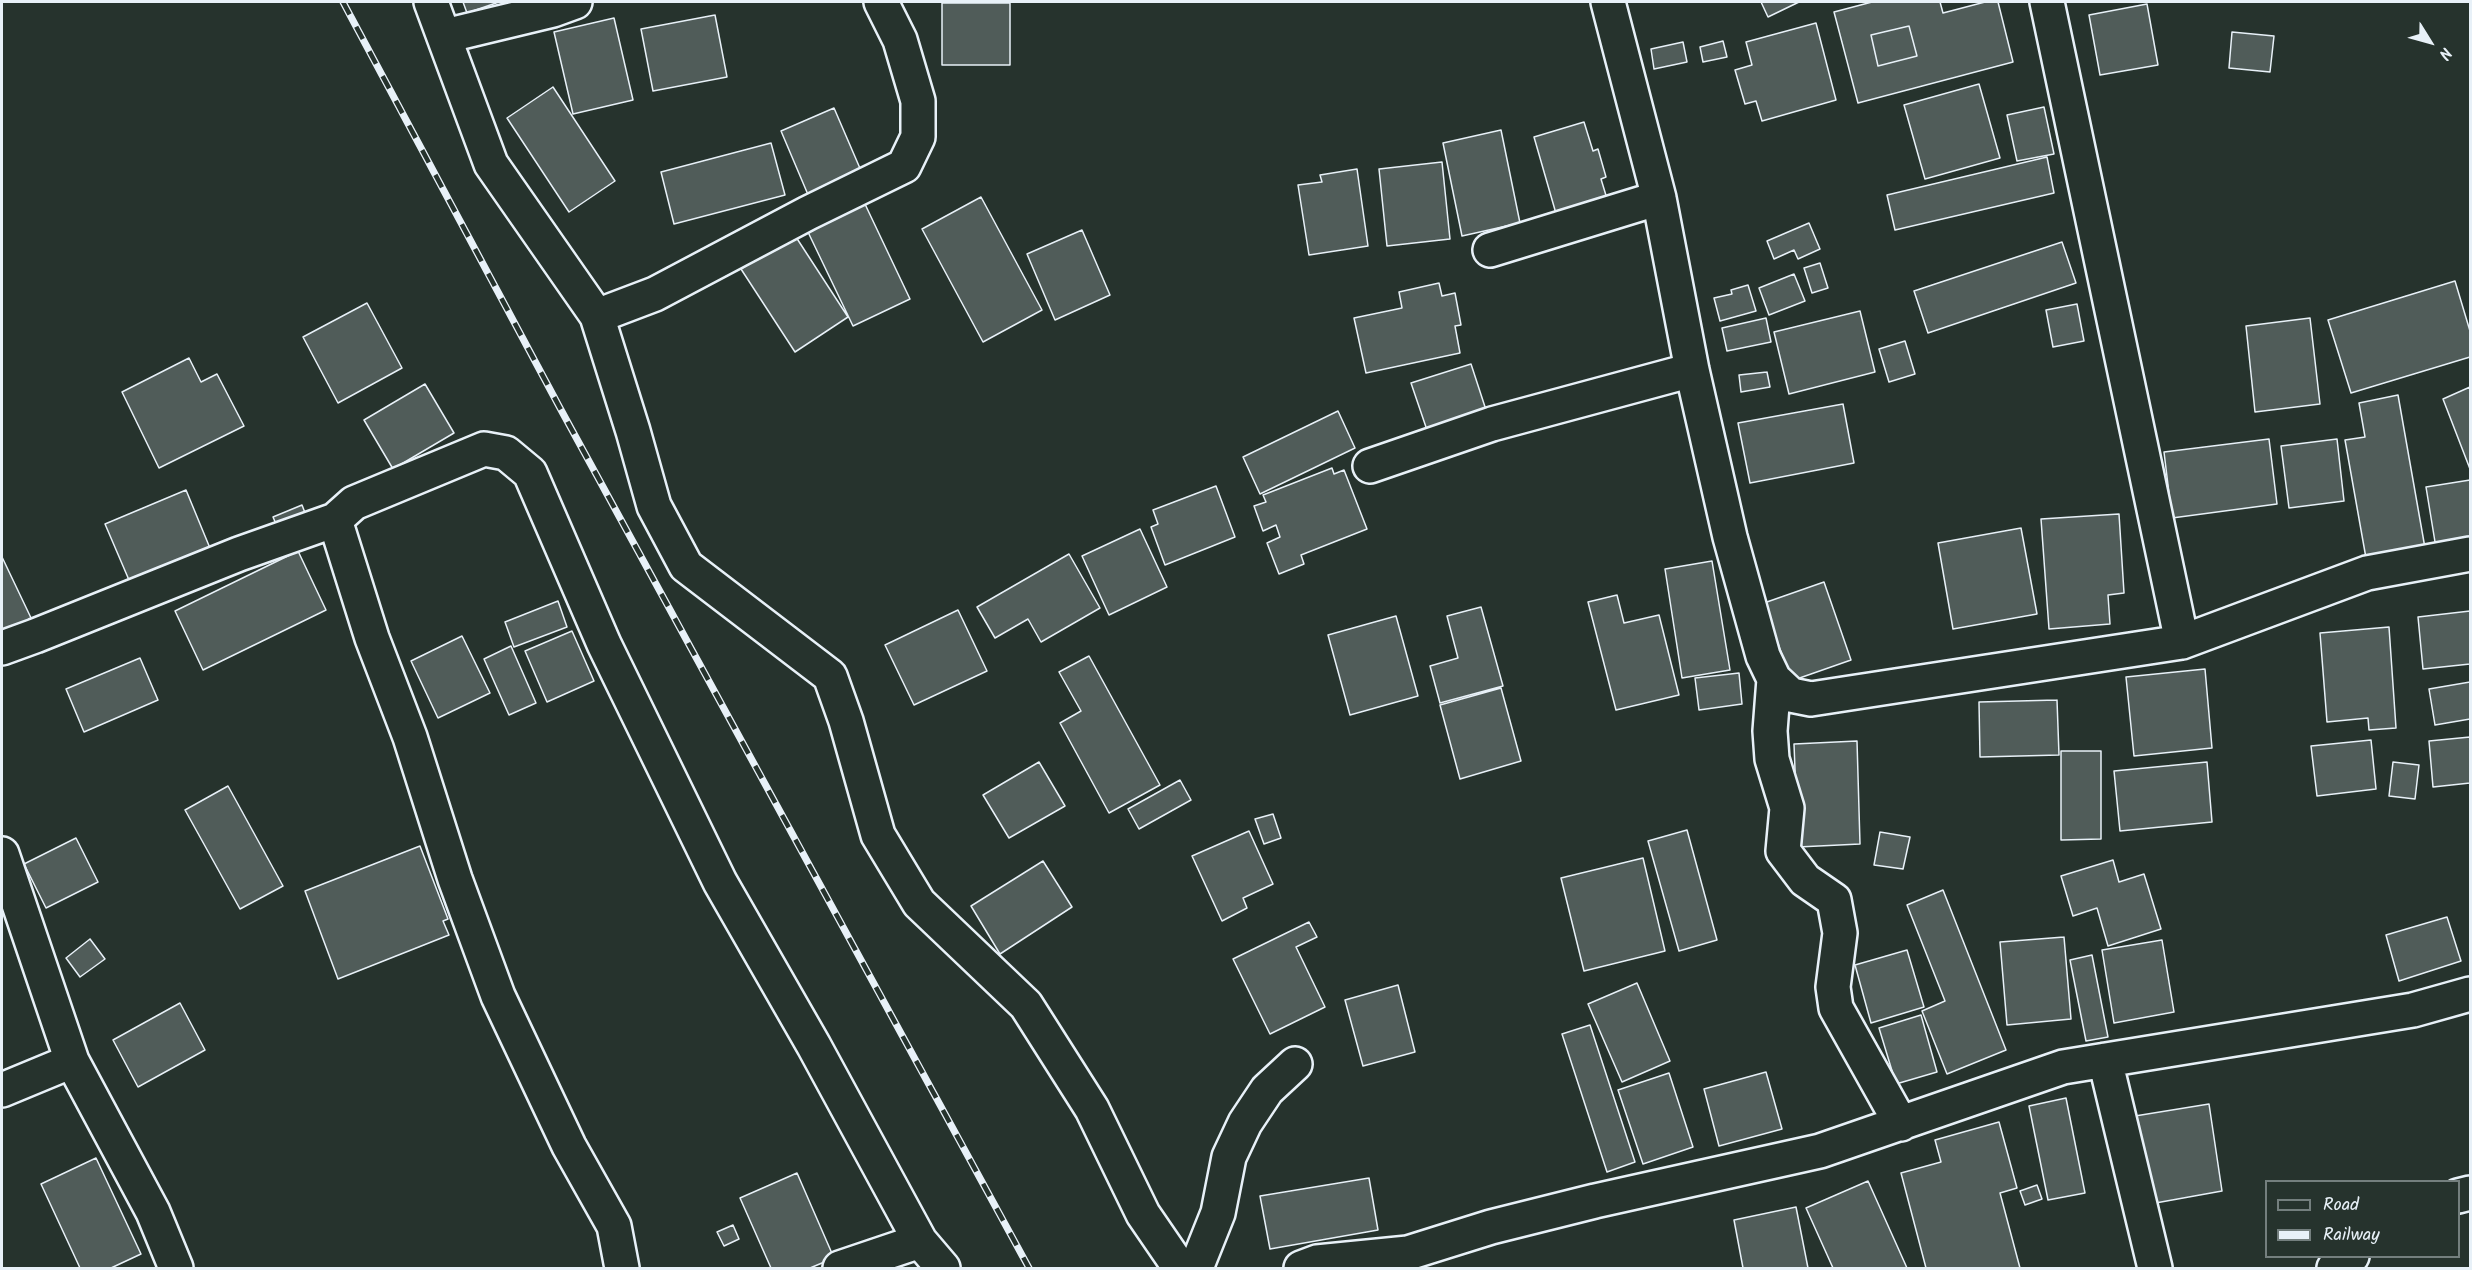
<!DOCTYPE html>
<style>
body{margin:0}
#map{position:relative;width:2472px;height:1270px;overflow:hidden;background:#26332d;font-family:Kalam,sans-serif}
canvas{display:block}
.frame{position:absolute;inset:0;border:3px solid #e8f1f8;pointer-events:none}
.legend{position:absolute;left:2265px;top:1180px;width:195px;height:78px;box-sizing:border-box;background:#26332d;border:2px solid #747f7e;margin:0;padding:8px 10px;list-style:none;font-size:18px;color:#e8f1f8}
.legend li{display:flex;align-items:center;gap:12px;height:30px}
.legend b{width:30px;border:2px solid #747f7e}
.north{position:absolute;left:2400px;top:12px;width:60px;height:60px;-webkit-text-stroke:4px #26332d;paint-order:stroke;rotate:127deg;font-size:16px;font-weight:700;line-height:24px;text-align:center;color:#e8f1f8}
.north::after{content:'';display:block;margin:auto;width:21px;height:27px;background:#e8f1f8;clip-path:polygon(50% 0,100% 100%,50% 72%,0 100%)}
</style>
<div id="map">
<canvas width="2472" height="1270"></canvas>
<div class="frame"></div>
<ul class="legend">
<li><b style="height:8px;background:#26332d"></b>Road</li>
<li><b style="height:8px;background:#e8f1f8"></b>Railway</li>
</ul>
<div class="north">N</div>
</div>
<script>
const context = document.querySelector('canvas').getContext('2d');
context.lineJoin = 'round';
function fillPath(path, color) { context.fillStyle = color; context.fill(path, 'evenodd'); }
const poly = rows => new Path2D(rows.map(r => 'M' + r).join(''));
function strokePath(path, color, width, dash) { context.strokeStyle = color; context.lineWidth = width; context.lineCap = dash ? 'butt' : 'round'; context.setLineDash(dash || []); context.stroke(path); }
const building = poly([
 [463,2,499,2,467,13,463,2],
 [1761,2,1799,2,1768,17,1761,2],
 [1872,2,1940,2,1943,13,1985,2,1998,2,2013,62,1858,103,1834,12,1872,2],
 [1909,26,1917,56,1878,66,1871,35,1909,26],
 [942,3,1010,3,1010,65,942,65,942,3],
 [2147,4,2158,65,2100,75,2089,15,2147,4],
 [715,15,727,77,653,91,641,29,715,15],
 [614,18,633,100,573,114,554,32,614,18],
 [1816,23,1836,100,1762,121,1756,101,1745,104,1735,70,1752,65,1746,42,1816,23],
 [1909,26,1917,56,1878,66,1871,35,1909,26],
 [2232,32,2274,36,2270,72,2229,68,2232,32],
 [1723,41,1727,57,1703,62,1700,47,1723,41],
 [1683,42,1687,62,1654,69,1651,49,1683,42],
 [1979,84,2000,158,1925,179,1904,105,1979,84],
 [553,87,615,181,569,212,507,118,553,87],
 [2044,107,2054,154,2017,161,2007,115,2044,107],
 [834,108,862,173,809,197,781,131,834,108],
 [1584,122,1593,151,1598,149,1606,177,1601,179,1608,202,1557,217,1534,137,1584,122],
 [1501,130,1520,223,1462,236,1443,143,1501,130],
 [771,143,785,195,674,224,661,172,771,143],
 [2047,157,2054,193,1895,230,1887,195,2047,157],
 [1442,162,1450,239,1387,246,1379,169,1442,162],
 [1357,169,1368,246,1309,255,1298,185,1322,182,1320,175,1357,169],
 [981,197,1042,310,983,342,922,229,981,197],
 [864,202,910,299,853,326,807,230,864,202],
 [1809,223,1820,249,1798,259,1794,250,1774,259,1767,241,1809,223],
 [1082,230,1110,295,1055,320,1027,254,1082,230],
 [794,234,848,317,795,352,741,269,794,234],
 [2062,242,2076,283,1928,333,1914,291,2062,242],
 [1820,263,1828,288,1812,293,1804,268,1820,263],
 [1794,274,1805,301,1769,315,1759,288,1794,274],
 [2455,281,2470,331,2470,357,2351,393,2328,320,2455,281],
 [1439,283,1442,296,1455,293,1461,325,1455,326,1460,353,1366,373,1354,318,1402,308,1399,292,1439,283],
 [1748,285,1756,311,1720,321,1714,298,1732,294,1731,290,1748,285],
 [367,303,402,368,338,403,303,337,367,303],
 [2077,304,2084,341,2053,347,2046,310,2077,304],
 [1860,311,1875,372,1789,394,1774,332,1860,311],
 [1766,318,1771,342,1727,351,1722,328,1766,318],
 [2310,318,2320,404,2255,412,2246,326,2310,318],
 [1905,341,1915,374,1889,382,1879,349,1905,341],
 [189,358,201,382,217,374,244,426,159,468,122,392,189,358],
 [1471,364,1487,413,1428,433,1411,383,1471,364],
 [1767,372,1770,387,1741,392,1739,375,1767,372],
 [425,384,454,433,393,469,364,420,425,384],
 [2470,387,2470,469,2443,399,2470,387],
 [2398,395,2425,548,2366,558,2345,440,2365,437,2359,403,2398,395],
 [1843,404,1854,463,1750,483,1738,423,1843,404],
 [1338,411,1355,448,1260,494,1243,457,1338,411],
 [2269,439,2277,504,2172,518,2164,452,2269,439],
 [2337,439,2344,501,2289,508,2281,446,2337,439],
 [1332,468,1334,474,1344,470,1367,529,1301,555,1304,564,1279,574,1267,543,1280,537,1276,525,1263,531,1254,506,1266,502,1263,495,1332,468],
 [2470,480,2470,542,2436,548,2426,487,2470,480],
 [1216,486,1235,537,1165,565,1151,527,1158,524,1153,510,1216,486],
 [186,490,212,553,132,587,105,524,186,490],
 [302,505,307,518,279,531,273,517,302,505],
 [2119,514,2124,593,2108,595,2110,624,2049,629,2041,519,2119,514],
 [2021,528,2037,614,1953,629,1938,543,2021,528],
 [1140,529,1167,587,1109,615,1082,556,1140,529],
 [298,551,326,610,203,670,175,611,298,551],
 [1069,554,1100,608,1041,642,1028,619,995,638,977,607,1069,554],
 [2,557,32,620,2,635,2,557],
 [1712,561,1730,670,1682,678,1665,569,1712,561],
 [1824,582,1851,660,1791,681,1764,603,1824,582],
 [1617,595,1624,623,1659,615,1679,695,1616,710,1588,602,1617,595],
 [558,601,567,627,514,647,505,622,558,601],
 [1481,607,1503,686,1440,703,1430,666,1458,658,1447,616,1481,607],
 [958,610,987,671,914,705,885,645,958,610],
 [2470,611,2470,664,2423,669,2418,617,2470,611],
 [1396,616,1418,696,1350,715,1328,635,1396,616],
 [2389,627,2396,728,2369,730,2368,718,2327,722,2320,633,2389,627],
 [572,631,594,681,547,702,525,651,572,631],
 [462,636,490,693,438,718,411,661,462,636],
 [511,646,536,703,509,715,484,659,511,646],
 [1089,656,1160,785,1109,813,1060,723,1081,711,1059,672,1089,656],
 [140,658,158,700,84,732,66,689,140,658],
 [2205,669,2212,748,2134,756,2126,677,2205,669],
 [1739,673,1742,704,1699,710,1695,678,1739,673],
 [2470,682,2470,719,2435,725,2429,689,2470,682],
 [1501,688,1521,761,1460,779,1440,705,1501,688],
 [2057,700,2059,755,1980,757,1979,702,2057,700],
 [2470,737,2470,783,2433,787,2429,741,2470,737],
 [2371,740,2376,789,2317,796,2311,746,2371,740],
 [1857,741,1860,844,1798,847,1794,744,1857,741],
 [2061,751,2101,751,2101,839,2061,840,2061,751],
 [1039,762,1065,806,1009,838,983,795,1039,762],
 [2207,762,2212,822,2120,831,2114,771,2207,762],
 [2393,762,2419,765,2415,799,2389,796,2393,762],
 [1180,780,1191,800,1139,829,1128,809,1180,780],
 [228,786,283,886,240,909,185,810,228,786],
 [1273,814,1281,838,1264,844,1255,819,1273,814],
 [1687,830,1717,940,1679,951,1648,841,1687,830],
 [1249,831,1273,884,1243,898,1247,908,1222,921,1192,856,1249,831],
 [1880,832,1910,837,1903,869,1874,865,1880,832],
 [76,838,98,882,46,908,24,864,76,838],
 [420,846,448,919,443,921,449,935,338,979,305,891,420,846],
 [1643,858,1665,951,1584,971,1561,878,1643,858],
 [2113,860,2119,882,2144,874,2161,929,2108,946,2097,908,2073,916,2061,876,2113,860],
 [1043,861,1072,907,1000,954,971,906,1043,861],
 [1943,890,2006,1050,1947,1074,1922,1011,1945,1001,1907,905,1943,890],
 [2447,917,2461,961,2399,981,2386,935,2447,917],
 [1309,922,1317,937,1296,947,1325,1007,1270,1034,1233,959,1309,922],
 [2064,937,2071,1019,2007,1025,2000,942,2064,937],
 [90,939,105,959,80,977,66,958,90,939],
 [2162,940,2174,1012,2114,1023,2102,950,2162,940],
 [1907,950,1924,1007,1871,1023,1855,965,1907,950],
 [2092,955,2108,1037,2086,1041,2070,960,2092,955],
 [1637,983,1670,1061,1622,1082,1588,1004,1637,983],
 [1398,985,1415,1052,1363,1066,1345,1000,1398,985],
 [180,1003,205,1050,138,1087,113,1040,180,1003],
 [1921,1015,1937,1072,1896,1084,1879,1028,1921,1015],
 [1590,1025,1635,1162,1607,1172,1562,1034,1590,1025],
 [1766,1072,1782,1129,1719,1146,1704,1089,1766,1072],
 [1669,1073,1693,1147,1643,1164,1618,1090,1669,1073],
 [2066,1098,2085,1193,2048,1200,2029,1106,2066,1098],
 [2209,1104,2222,1191,2150,1204,2135,1116,2209,1104],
 [1999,1122,2017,1188,2000,1193,2020,1268,1926,1268,1901,1173,1941,1162,1935,1140,1999,1122],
 [96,1158,141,1254,111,1268,80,1268,41,1184,96,1158],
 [797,1173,834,1258,810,1268,771,1268,740,1198,797,1173],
 [1369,1178,1378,1230,1270,1249,1260,1196,1369,1178],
 [1868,1181,1907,1268,1833,1268,1806,1208,1868,1181],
 [2037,1185,2042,1199,2025,1205,2020,1191,2037,1185],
 [1796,1207,1808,1268,1743,1268,1734,1220,1796,1207],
 [733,1225,739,1239,724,1246,717,1232,733,1225]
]);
fillPath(building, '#505c59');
strokePath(building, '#e8f1f8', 1.5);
const minor = poly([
 [431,2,491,164,597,316,633,431,654,506,686,566,830,676,846,721,878,835,919,903,1026,1005,1092,1109,1143,1214,1180,1268],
 [1608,2,1659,198,1692,370,1730,537,1763,656,1774,679,1791,695,1811,699,2182,642],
 [2047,2,2182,642,2367,573,2470,554],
 [445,36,553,10,575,2],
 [1490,250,1659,198],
 [597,316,655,294,808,213,904,166,918,137,918,101,900,40,881,2],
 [1370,466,1492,424,1692,370],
 [335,520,372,638,410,737,455,879,498,996,569,1146,614,1226,622,1268],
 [2,648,35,636,239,554,335,520,354,503,484,449,506,453,530,473,604,644,720,882,814,1046,920,1241,943,1268],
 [1774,679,1770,731,1772,759,1787,808,1783,851,1805,880,1834,900,1840,933,1833,987,1836,1008,1901,1124],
 [2,854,72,1061,153,1212,176,1268],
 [2105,1060,2155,1268],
 [2,1090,72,1061],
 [2458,1196,2470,1193],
 [840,1268,920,1241],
 [1196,1268,1218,1213,1229,1157,1245,1123,1267,1090,1295,1064],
 [1301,1268,1317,1262,1408,1253,1491,1227,1595,1201,1820,1151,2063,1067,2413,1010,2470,994],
 [2334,1268,2352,1256]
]);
strokePath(minor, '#e8f1f8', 38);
strokePath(minor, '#26332d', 33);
const rail = poly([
 [343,2,560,408,1029,1268]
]);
strokePath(rail, '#e8f1f8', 7);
strokePath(rail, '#26332d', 4.5, [14]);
</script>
